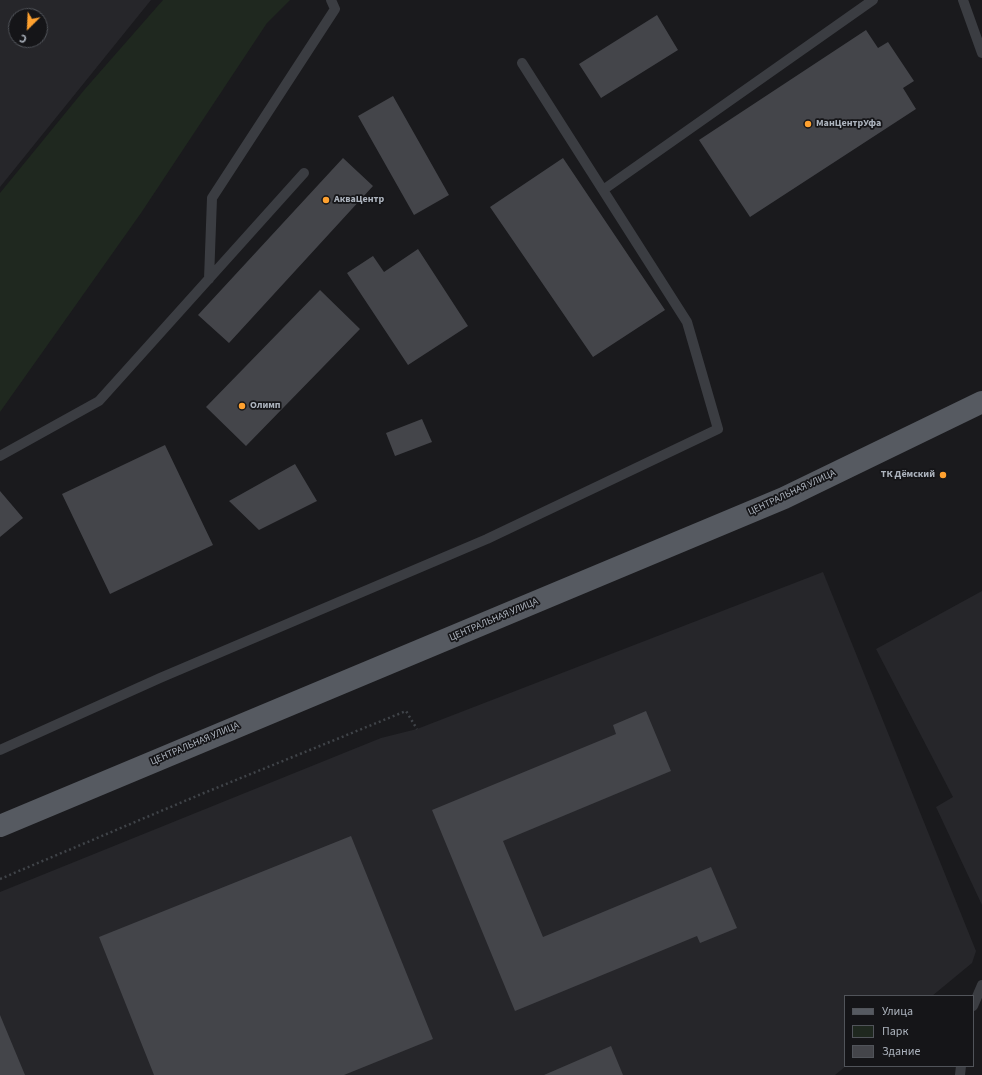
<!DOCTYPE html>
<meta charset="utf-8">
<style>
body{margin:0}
#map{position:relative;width:982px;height:1075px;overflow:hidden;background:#1a1a1d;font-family:"Source Sans 3",sans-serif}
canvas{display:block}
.legend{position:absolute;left:844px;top:995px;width:130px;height:72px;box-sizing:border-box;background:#151518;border:1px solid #51545a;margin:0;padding:5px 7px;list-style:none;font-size:12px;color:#acb3bd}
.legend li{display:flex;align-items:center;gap:8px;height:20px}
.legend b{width:20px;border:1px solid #51545a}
.north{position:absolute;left:8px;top:8px;width:40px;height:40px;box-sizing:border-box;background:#151518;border:1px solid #51545a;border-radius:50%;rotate:204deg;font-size:11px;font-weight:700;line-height:16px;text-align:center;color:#acb3bd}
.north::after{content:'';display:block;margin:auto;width:14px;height:18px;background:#ffa12f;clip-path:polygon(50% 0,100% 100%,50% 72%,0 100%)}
</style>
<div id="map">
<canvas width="982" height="1075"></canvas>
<ul class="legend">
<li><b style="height:5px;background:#565a61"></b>Улица</li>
<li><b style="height:11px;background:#1f281f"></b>Парк</li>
<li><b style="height:11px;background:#44454a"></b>Здание</li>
</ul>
<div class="north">С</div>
</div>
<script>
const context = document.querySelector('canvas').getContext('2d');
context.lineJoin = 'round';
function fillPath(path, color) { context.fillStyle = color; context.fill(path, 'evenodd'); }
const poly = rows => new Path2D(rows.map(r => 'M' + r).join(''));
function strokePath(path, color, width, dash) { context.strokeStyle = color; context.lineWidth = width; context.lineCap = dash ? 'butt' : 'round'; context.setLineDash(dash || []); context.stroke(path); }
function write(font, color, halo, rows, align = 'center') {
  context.font = font + ' "Source Sans 3",sans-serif'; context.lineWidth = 3.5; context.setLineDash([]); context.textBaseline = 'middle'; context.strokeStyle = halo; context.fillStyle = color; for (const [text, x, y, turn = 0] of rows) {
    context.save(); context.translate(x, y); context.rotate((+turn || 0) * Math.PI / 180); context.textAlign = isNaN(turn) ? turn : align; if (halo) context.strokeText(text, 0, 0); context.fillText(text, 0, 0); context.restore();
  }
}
fillPath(poly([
 [0,0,151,0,0,187],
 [16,16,40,16,40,40,16,40],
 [823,572,976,951,972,963,932,996,845,996,845,1066,846,1066,835,1075,0,1075,0,892,381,738,417,729],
 [982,591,982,905,936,807,953,797,876,649]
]), '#26262a');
fillPath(poly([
 [163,0,290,0,267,23,141,213,0,412,0,193,85,89]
]), '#1f281f');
fillPath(poly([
 [657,15,678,50,601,98,579,64],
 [866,30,878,48,888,42,914,81,903,88,916,109,750,217,699,140],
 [393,96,449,195,414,215,358,116],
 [343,158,373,186,229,343,198,315],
 [563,158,665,310,593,357,490,207],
 [418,249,468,326,408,365,347,273,373,256,384,272],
 [320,290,360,329,246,446,206,407],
 [422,419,432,442,395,456,386,433],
 [165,445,213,545,110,594,62,494],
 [295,464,317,501,259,530,229,501],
 [0,491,23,518,0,537],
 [646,711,671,771,503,841,543,937,711,867,737,928,700,943,697,936,515,1011,432,810,616,734,613,725],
 [351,836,433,1039,344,1075,154,1075,99,937],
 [0,1015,25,1075,0,1075],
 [611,1046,623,1075,544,1075]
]), '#44454a');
strokePath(poly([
 [0,879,199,795,406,711,417,729]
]), '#404449', 2.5, [2, 3]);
strokePath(poly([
 [963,0,982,53],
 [603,190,873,0],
 [209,279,212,198,335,9,331,0],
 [0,456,99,401,304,173],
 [0,750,160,678,487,539,718,429,687,322,522,63],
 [973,1006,982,985],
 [960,1075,961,1066]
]), '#3b3d42', 10);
strokePath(poly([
 [0,826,784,498,982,402]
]), '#565a61', 22);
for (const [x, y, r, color] of [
 [808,124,4,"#ffa12f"],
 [326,200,4,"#ffa12f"],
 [242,406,4,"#ffa12f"],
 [943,475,4,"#ffa12f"]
]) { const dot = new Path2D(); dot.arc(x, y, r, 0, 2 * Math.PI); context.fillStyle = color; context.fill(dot); strokePath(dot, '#151518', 1.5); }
write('bold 10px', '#acb3bd', '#151518', [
 ["МанЦентрУфа",816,124],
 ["АкваЦентр",334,200],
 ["Олимп",250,406],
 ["ТК Дёмский",935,475,"right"]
], 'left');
write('10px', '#acb3bd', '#151518', [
 ["ЦЕНТРАЛЬНАЯ УЛИЦА",792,493,-25],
 ["ЦЕНТРАЛЬНАЯ УЛИЦА",494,620,-23],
 ["ЦЕНТРАЛЬНАЯ УЛИЦА",195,744,-23]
]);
</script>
